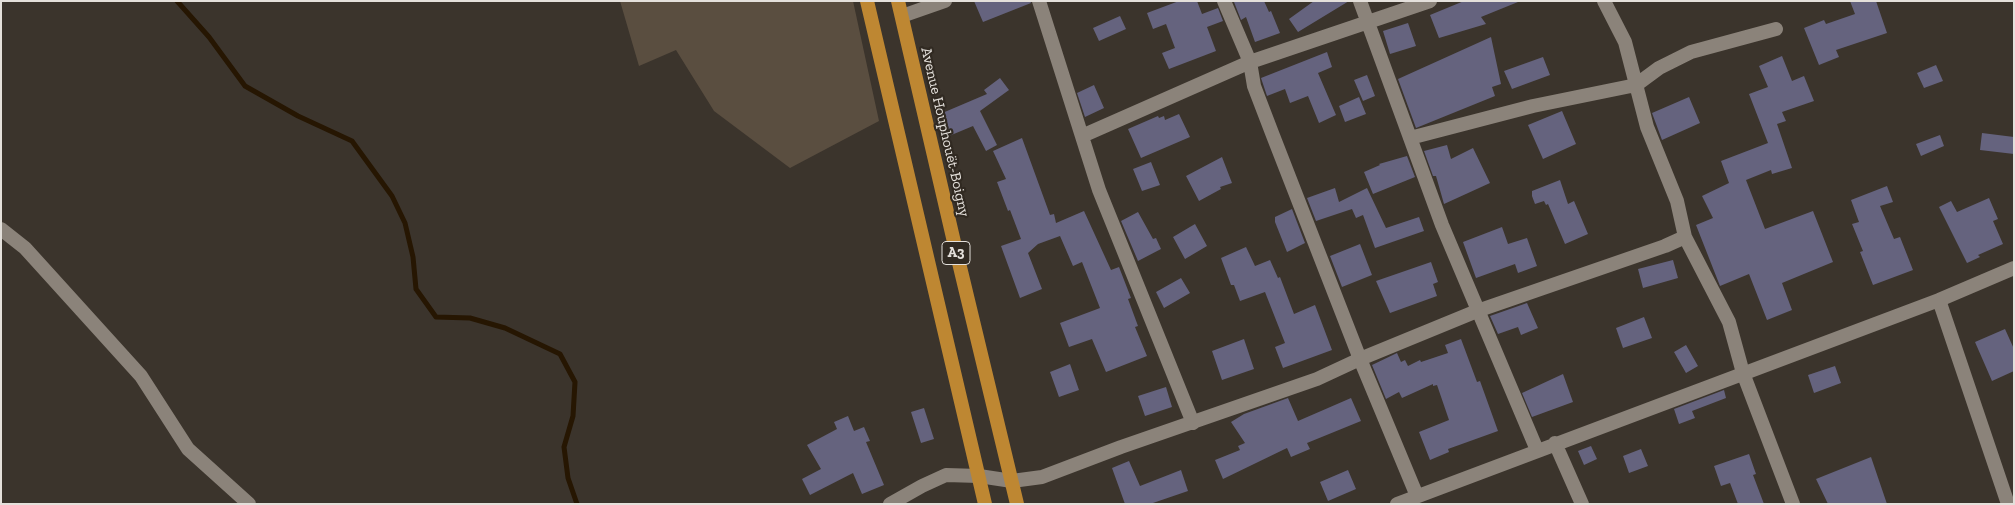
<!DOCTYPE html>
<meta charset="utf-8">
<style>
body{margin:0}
#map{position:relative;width:2015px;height:505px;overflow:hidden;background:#3b342c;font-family:"Zilla Slab",serif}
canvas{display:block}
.frame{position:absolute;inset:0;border:2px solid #e4e0db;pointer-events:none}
</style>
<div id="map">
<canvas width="2015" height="505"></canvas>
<div class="frame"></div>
</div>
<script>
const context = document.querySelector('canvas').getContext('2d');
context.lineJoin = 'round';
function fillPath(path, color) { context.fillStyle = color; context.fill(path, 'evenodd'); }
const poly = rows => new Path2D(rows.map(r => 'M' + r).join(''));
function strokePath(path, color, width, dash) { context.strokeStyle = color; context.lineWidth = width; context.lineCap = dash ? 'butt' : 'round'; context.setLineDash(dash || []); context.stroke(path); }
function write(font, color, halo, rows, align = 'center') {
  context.font = font + ' "Zilla Slab",serif'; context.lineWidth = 4.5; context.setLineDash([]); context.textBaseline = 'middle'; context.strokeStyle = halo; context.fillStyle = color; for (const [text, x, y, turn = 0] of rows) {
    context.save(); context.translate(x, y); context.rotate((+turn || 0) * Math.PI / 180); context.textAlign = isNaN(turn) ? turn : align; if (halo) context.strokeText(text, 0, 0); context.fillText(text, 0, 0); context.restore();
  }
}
fillPath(poly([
 [620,1,853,1,879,121,790,168,714,111,676,50,639,66]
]), '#5a4e40');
strokePath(poly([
 [177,1,209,37,245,86,298,116,352,141,392,196,405,223,413,257,416,289,436,317,470,318,505,328,560,354,575,382,573,416,564,447,568,478,577,504]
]), '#261602', 5);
fillPath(poly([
 [974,1,1030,1,1031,3,983,22],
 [1179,1,1197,1,1202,14,1218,8,1223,21,1207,27,1216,51,1169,69,1162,53,1175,48,1166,24,1153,29,1147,13],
 [1264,1,1269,12,1271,11,1280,33,1255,42,1246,17,1241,20,1234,2],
 [1314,1,1349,1,1298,32,1289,19],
 [1464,1,1518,1,1518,2,1481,17,1486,24,1439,38,1430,15],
 [1850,1,1876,1,1887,33,1836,50,1839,57,1819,65,1804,28,1824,20,1826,24,1855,14],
 [1120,16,1126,29,1099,41,1093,28],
 [1408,23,1416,46,1390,54,1383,31],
 [1491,37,1501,84,1492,87,1495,96,1416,128,1398,79],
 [1327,52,1332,67,1318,73,1336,115,1319,123,1308,96,1290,103,1285,89,1267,96,1261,78],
 [1782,56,1792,81,1804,76,1814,101,1782,112,1786,121,1777,124,1792,168,1772,174,1771,170,1746,180,1765,229,1813,211,1833,262,1782,283,1792,310,1767,320,1749,274,1720,286,1696,225,1713,218,1702,196,1729,183,1721,161,1768,143,1749,94,1768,87,1759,66],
 [1543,57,1550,75,1512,89,1504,71],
 [1936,65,1943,81,1924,88,1917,73],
 [1367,75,1375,96,1363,101,1354,80],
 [1000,78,1009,90,980,111,997,145,986,151,973,126,949,136,940,114,987,94,984,90],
 [1094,85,1104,108,1085,117,1077,93],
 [1359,97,1366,114,1345,122,1339,106],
 [1689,97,1700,123,1662,140,1652,113],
 [1562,111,1576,144,1543,159,1528,125],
 [1179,114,1190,137,1141,158,1128,129,1158,116,1159,118,1164,116,1165,120],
 [1982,133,2014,137,2014,154,1980,150],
 [1940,135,1944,146,1921,156,1916,144],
 [1022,138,1050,215,1054,214,1056,223,1084,211,1111,270,1119,267,1131,298,1128,299,1138,326,1135,327,1147,356,1106,372,1092,339,1069,347,1060,323,1100,308,1082,262,1073,266,1060,236,1038,244,1028,253,1042,289,1020,298,1001,246,1021,239,1010,210,1008,211,997,182,1006,179,993,151],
 [1447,145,1451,159,1473,148,1490,183,1444,204,1436,176,1433,176,1424,151],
 [1407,156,1415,177,1373,194,1364,172,1380,165,1379,164],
 [1222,157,1232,183,1220,187,1221,189,1199,201,1186,176],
 [1151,162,1160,185,1142,191,1133,169],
 [1560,180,1568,204,1574,201,1588,234,1565,244,1548,204,1546,205,1544,201,1535,204,1532,196,1532,191],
 [1887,186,1893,202,1880,206,1894,239,1900,237,1913,270,1873,285,1860,252,1863,251,1852,224,1859,222,1851,200],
 [1335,188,1339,202,1367,188,1386,228,1419,217,1424,231,1375,248,1363,215,1356,218,1352,209,1316,221,1307,198],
 [1989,198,1998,219,1993,221,2003,244,1978,255,1980,257,1967,263,1939,207,1951,201,1957,212],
 [1292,209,1305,243,1287,252,1275,222,1275,217],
 [1138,212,1153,239,1156,238,1161,249,1138,261,1121,221],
 [1195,224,1207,246,1185,259,1173,237],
 [1502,227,1508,244,1527,238,1537,266,1518,273,1515,264,1476,278,1463,242],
 [1360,244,1372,275,1342,287,1330,256],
 [1246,247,1255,266,1270,260,1278,278,1280,277,1294,314,1315,305,1332,350,1283,368,1275,347,1285,343,1265,292,1240,301,1234,285,1231,285,1221,258],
 [1673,260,1678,278,1643,288,1638,269],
 [1431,262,1438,282,1433,284,1437,296,1390,313,1376,281],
 [1181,278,1190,293,1164,308,1156,292],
 [1527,303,1538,328,1521,335,1518,327,1498,334,1490,316],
 [1644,317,1652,338,1623,348,1616,328],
 [2005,329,2014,349,2014,371,1992,381,1975,342],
 [1244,339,1254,369,1222,380,1212,351],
 [1461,339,1477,382,1480,381,1498,431,1448,449,1449,452,1430,460,1419,432,1449,420,1437,385,1433,386,1433,384,1402,398,1399,392,1386,399,1372,365,1397,353,1401,362,1405,360,1408,366,1420,360,1421,362,1448,353,1445,345],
 [1686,345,1698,366,1686,373,1674,352],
 [1070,364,1079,390,1059,397,1050,372],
 [1835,366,1841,383,1814,393,1808,375],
 [1563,374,1573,402,1532,417,1522,393],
 [1166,387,1172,407,1145,416,1138,396],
 [1724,390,1726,398,1692,411,1695,418,1679,424,1674,409],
 [1288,398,1298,421,1351,398,1361,421,1307,443,1310,449,1291,457,1287,448,1223,479,1215,460,1240,450,1238,446,1245,443,1231,422,1244,414],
 [924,408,934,439,921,443,911,412],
 [848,416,854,431,864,427,870,441,866,442,884,485,862,494,853,473,810,495,802,479,821,469,807,445,837,429,834,422],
 [1591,446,1597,459,1584,465,1578,451],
 [1641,449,1648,466,1629,473,1623,456],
 [1749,454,1756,474,1753,475,1764,504,1738,504,1730,483,1721,486,1714,466],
 [1871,457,1887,504,1828,504,1816,479],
 [1129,461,1140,486,1181,470,1188,491,1150,504,1125,504,1112,468],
 [1348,470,1356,489,1328,501,1320,482]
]), '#65637e');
strokePath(poly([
 [1039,1,1099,190,1193,423],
 [1224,1,1250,62,1254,86,1272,133,1360,359,1417,496],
 [1360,1,1442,225,1537,450],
 [1604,1,1625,42,1647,127,1677,201,1685,237,1729,322,1743,373,1793,504],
 [902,16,945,1],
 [1082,136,1250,62,1430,1],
 [1410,138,1533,106,1636,85,1659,68,1691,52,1776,29],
 [1,229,25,248,141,376,188,449,249,504],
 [1939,300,2008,504],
 [1555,443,1582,504],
 [890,504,922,486,946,475,979,476,1012,481,1042,477,1121,447,1317,379,1360,359,1477,311,1665,246,1685,237],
 [1397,504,1939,300,2014,268]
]), '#8b837a', 14);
strokePath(poly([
 [867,1,985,504],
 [898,1,954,242,1017,504]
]), '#be8732', 14);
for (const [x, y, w] of [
 [956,253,28]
]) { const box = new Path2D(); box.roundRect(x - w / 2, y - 11.5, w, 23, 4); context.fillStyle = '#312a22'; context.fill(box); strokePath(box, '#e4e0db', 1); }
write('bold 14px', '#e4e0db', null, [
 ["A3",956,253]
]);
write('15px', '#e4e0db', '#312a22', [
 ["Avenue Houphouët-Boigny",945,132,77]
]);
</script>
